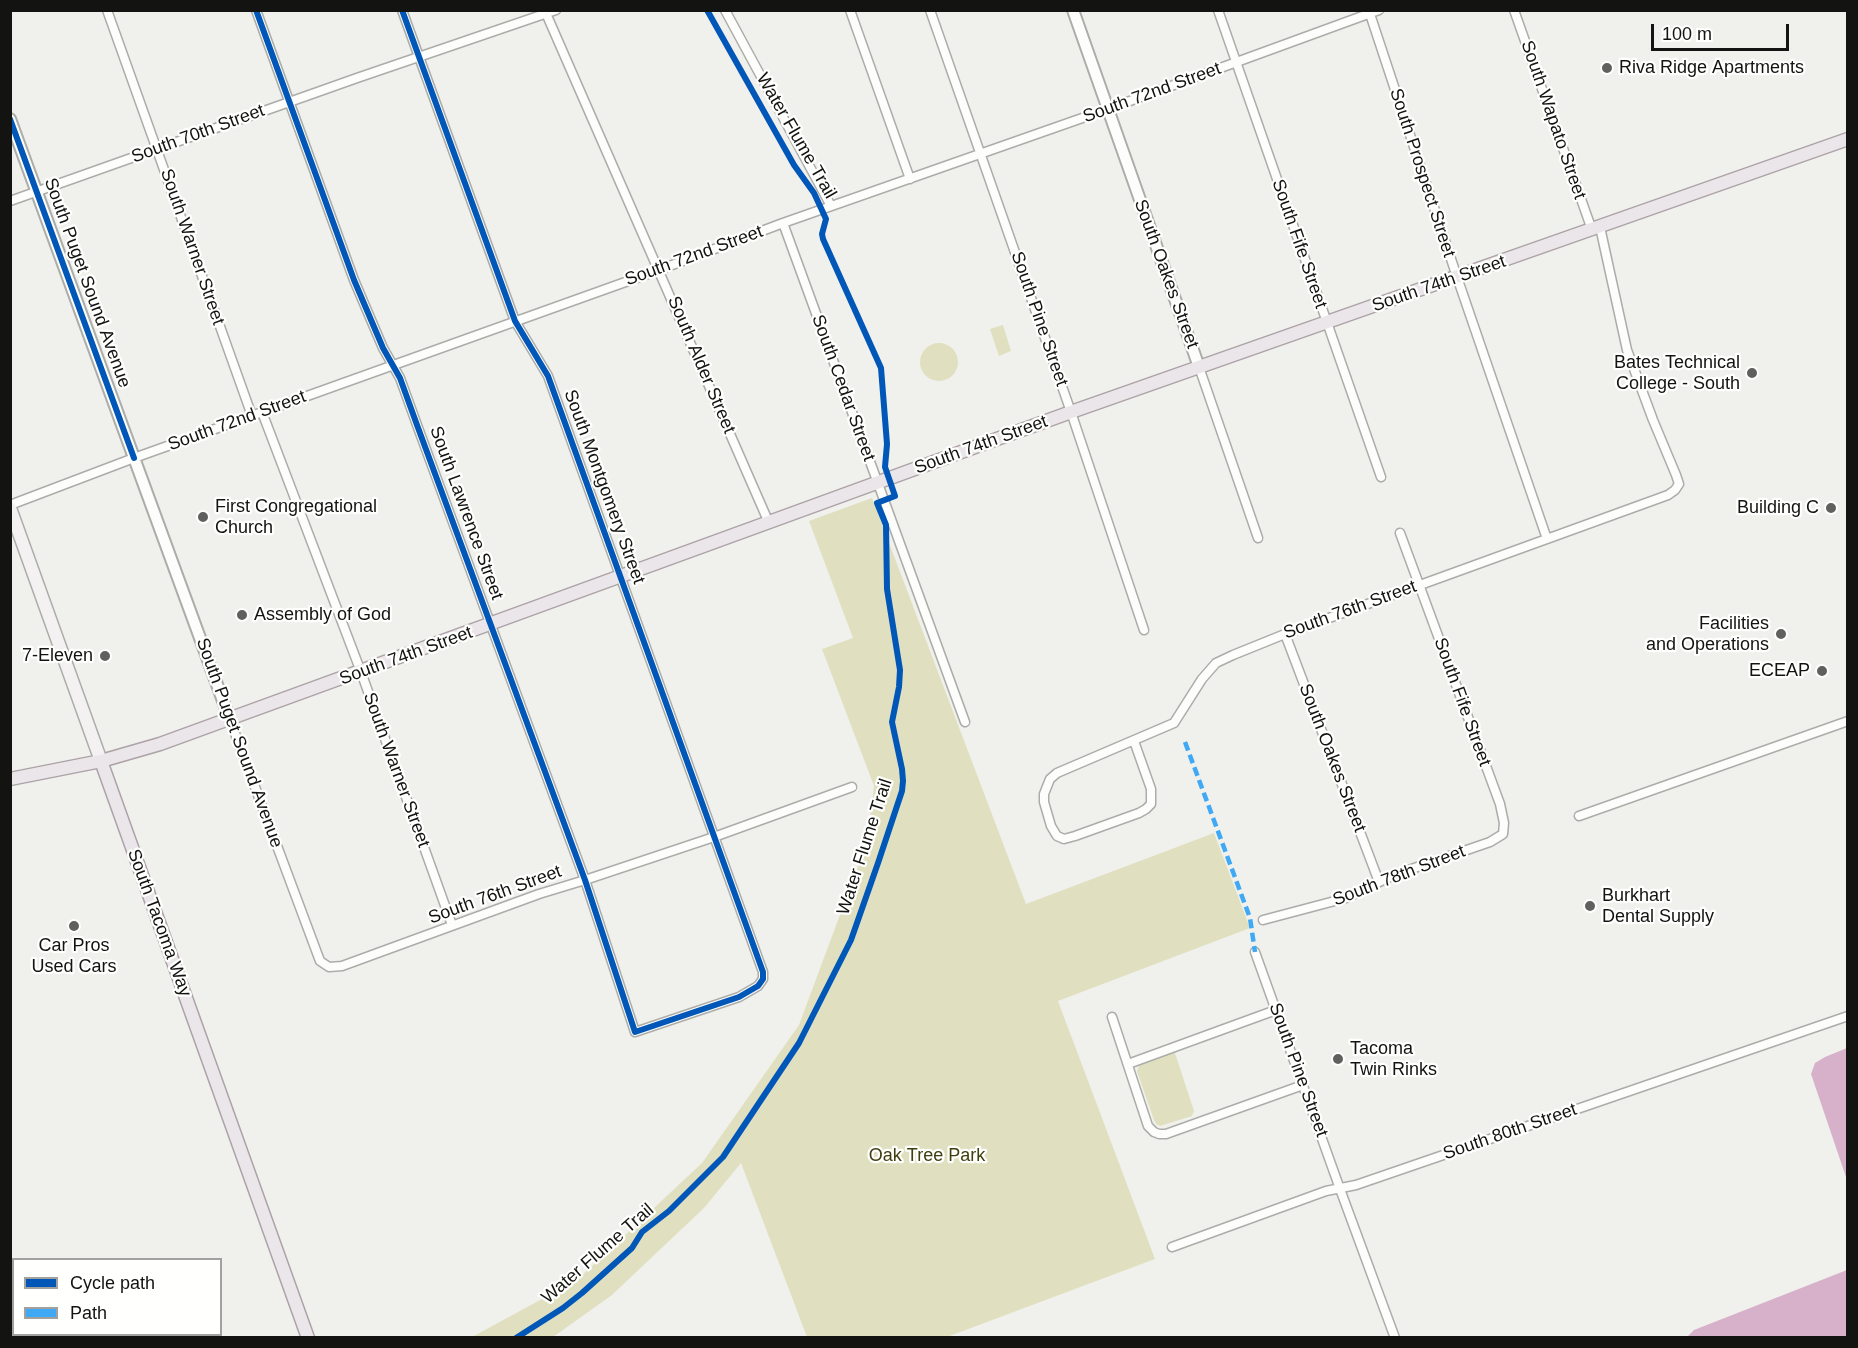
<!DOCTYPE html>
<style>
body{margin:0}
#map{position:relative;width:1858px;height:1348px;overflow:hidden;background:#f0f0ec;font-family:Helvetica,sans-serif}
canvas{display:block}
.frame{position:absolute;inset:0;border:12px solid #131311;pointer-events:none}
.legend{position:absolute;left:12px;top:1258px;width:210px;height:78px;box-sizing:border-box;background:#fffffe;border:2px solid #a1a19f;margin:0;padding:8px 10px;list-style:none;font-size:18px;color:#131311}
.legend li{display:flex;align-items:center;gap:12px;height:30px}
.legend b{width:30px;border:2px solid #a1a19f}
.scale{position:absolute;left:1651px;top:24px;width:138px;height:27px;box-sizing:border-box;border:3px solid #131311;border-top:0;padding-left:8px;font-size:18px;line-height:21px;white-space:nowrap;color:#131311;-webkit-text-stroke:4px #fffffe;paint-order:stroke}
</style>
<div id="map">
<canvas width="1858" height="1348"></canvas>
<div class="frame"></div>
<ul class="legend">
<li><b style="height:8px;background:#0057b8"></b>Cycle path</li>
<li><b style="height:8px;background:#3fa9f5"></b>Path</li>
</ul>
<div class="scale">100 m</div>
</div>
<script>
const context = document.querySelector('canvas').getContext('2d');
context.lineJoin = 'round';
function fillPath(path, color) { context.fillStyle = color; context.fill(path, 'evenodd'); }
const poly = rows => new Path2D(rows.map(r => 'M' + r).join(''));
function strokePath(path, color, width, dash) { context.strokeStyle = color; context.lineWidth = width; context.lineCap = dash ? 'butt' : 'round'; context.setLineDash(dash || []); context.stroke(path); }
function write(font, color, halo, rows, align = 'center') {
  context.font = font + ' Helvetica,sans-serif'; context.lineWidth = 4.5; context.setLineDash([]); context.textBaseline = 'middle'; context.strokeStyle = halo; context.fillStyle = color; for (const [text, x, y, turn = 0] of rows) {
    context.save(); context.translate(x, y); context.rotate((+turn || 0) * Math.PI / 180); context.textAlign = isNaN(turn) ? turn : align; if (halo) context.strokeText(text, 0, 0); context.fillText(text, 0, 0); context.restore();
  }
}
fillPath(poly([
 [1003,325,1011,351,999,356,990,329],
 '920 362a19 19 0 1 1 38 0a19 19 0 1 1-38 0Z',
 [872,498,1026,904,1214,833,1250,928,1058,1001,1155,1259,947,1337,807,1337,741,1163,704,1208,612,1295,553,1337,472,1337,577,1280,702,1163,799,1025,867,842,874,786,822,649,853,638,809,521],
 [1174,1050,1194,1111,1192,1116,1160,1126,1156,1124,1154,1120,1137,1071,1141,1062]
]), '#e0e0c1');
fillPath(poly([
 [1847,1048,1848,1048,1847,1180,1811,1074,1815,1063,1825,1057],
 [1847,1270,1847,1337,1687,1337,1694,1330]
]), '#d7b1ca');
const minor = poly([
 [107,10,252,416],
 [256,10,354,280,383,348,400,378,417,425,585,880,635,1032,739,997,758,986,763,979,763,972,548,376,515,321,402,10],
 [725,10,831,206],
 [850,10,910,179],
 [930,10,1071,412,1144,630],
 [1218,10,1381,477],
 [1514,10,1592,230],
 [545,11,769,523],
 [1369,11,1457,277,1547,539],
 [10,201,357,78,556,10],
 [783,223,965,722],
 [1199,367,1258,538],
 [262,412,361,672,452,925],
 [10,505,134,458,659,270,783,223,1108,109,1379,10],
 [1285,634,1379,882],
 [230,720,320,961,329,967,342,966,539,894,585,880,714,837,852,787],
 [1134,741,1151,789,1151,804,1146,809,1139,813,1075,836,1064,839,1057,836,1051,826,1044,802,1044,794,1050,779,1057,773,1174,723,1202,679,1216,663,1233,655,1285,634,1668,495,1675,490,1679,484,1676,475,1653,420,1627,350,1600,227],
 [1579,816,1848,721],
 [1263,920,1346,898,1394,875,1490,842,1503,834,1504,823,1500,804,1400,533],
 [1255,952,1340,1189,1395,1338],
 [1112,1017,1148,1126,1154,1132,1159,1134,1166,1134,1303,1085],
 [1128,1064,1276,1010],
 [1172,1247,1326,1191,1356,1185,1848,1016]
]);
const tertiary = poly([
 [1073,10,1199,367],
 [10,119,230,720]
]);
const secondary = poly([
 [10,508,101,761]
]);
const primary = poly([
 [101,761,308,1338],
 [10,779,101,761,160,744,1071,412,1848,139]
]);
strokePath(minor, '#acaca9', 11);
strokePath(tertiary, '#acaca9', 14);
strokePath(secondary, '#acaca9', 15);
strokePath(primary, '#aca2a7', 15);
strokePath(minor, '#fdfdfc', 8);
strokePath(tertiary, '#fdfdfc', 10);
strokePath(secondary, '#f3f1f2', 12);
strokePath(primary, '#ebe6e9', 12);
strokePath(poly([
 [10,1310,13,1338]
]), '#c7c7c6', 3, [3, 6]);
strokePath(poly([
 [1185,742,1250,918,1255,952]
]), '#3fa9f5', 4.5, [9, 4.5]);
strokePath(poly([
 [256,10,354,280,383,348,400,378,417,425,585,880,635,1032,739,997,758,986,763,979,763,972,548,376,515,321,402,10],
 [10,119,134,458],
 [516,1338,563,1308,582,1293,632,1248,642,1232,669,1211,723,1157,799,1043,851,940,878,863,902,791,903,781,902,769,892,722,899,687,900,670,887,589,886,525,877,503,895,496,885,467,887,444,881,368,823,239,822,234,826,219,814,193,794,165,707,10]
]), '#0057b8', 6);
for (const [x, y, r, color] of [
 [1607,68,6,"#60605e"],
 [1752,373,6,"#60605e"],
 [1831,508,6,"#60605e"],
 [203,517,6,"#60605e"],
 [242,615,6,"#60605e"],
 [1781,634,6,"#60605e"],
 [105,656,6,"#60605e"],
 [1822,671,6,"#60605e"],
 [1590,906,6,"#60605e"],
 [74,926,6,"#60605e"],
 [1338,1059,6,"#60605e"]
]) { const dot = new Path2D(); dot.arc(x, y, r, 0, 2 * Math.PI); context.fillStyle = color; context.fill(dot); strokePath(dot, '#fffffe', 2); }
write('18px', '#131311', '#fffffe', [
 ["Riva Ridge Apartments",1619,68],
 ["Bates Technical",1740,363,"right"],
 ["College - South",1740,384,"right"],
 ["First Congregational",215,507],
 ["Church",215,528],
 ["Building C",1819,508,"right"],
 ["Assembly of God",254,615],
 ["Facilities",1769,624,"right"],
 ["and Operations",1769,645,"right"],
 ["7-Eleven",93,656,"right"],
 ["ECEAP",1810,671,"right"],
 ["Burkhart",1602,896],
 ["Dental Supply",1602,917],
 ["Car Pros",74,946,"center"],
 ["Used Cars",74,967,"center"],
 ["Tacoma",1350,1049],
 ["Twin Rinks",1350,1070]
], 'left');
write('18px', '#131311', '#fffffe', [
 ["South 72nd Street",1152,93,-20],
 ["South Wapato Street",1553,120,71],
 ["South 70th Street",198,134,-20],
 ["Water Flume Trail",796,136,60],
 ["South Prospect Street",1422,173,72],
 ["South Fife Street",1299,244,71],
 ["South Warner Street",192,247,71],
 ["South 72nd Street",694,256,-20],
 ["South Oakes Street",1166,274,70],
 ["South Puget Sound Avenue",87,283,70],
 ["South 74th Street",1439,284,-19],
 ["South Pine Street",1039,319,71],
 ["South Alder Street",701,365,67],
 ["South Cedar Street",843,388,70],
 ["South 72nd Street",237,421,-20],
 ["South 74th Street",981,445,-20],
 ["South Montgomery Street",604,487,70],
 ["South Lawrence Street",466,513,70],
 ["South 76th Street",1350,610,-20],
 ["South 74th Street",406,656,-20],
 ["South Fife Street",1462,702,70],
 ["South Puget Sound Avenue",239,743,70],
 ["South Oakes Street",1332,758,69],
 ["South Warner Street",396,770,70],
 ["Water Flume Trail",865,847,-72],
 ["South 78th Street",1399,876,-21],
 ["South 76th Street",495,895,-20],
 ["South Tacoma Way",159,923,70],
 ["South Pine Street",1298,1070,70],
 ["South 80th Street",1510,1132,-19],
 ["Water Flume Trail",598,1254,-41]
]);
write('18px', '#3f3e0f', '#fffffe', [
 ["Oak Tree Park",927,1156]
]);
</script>
